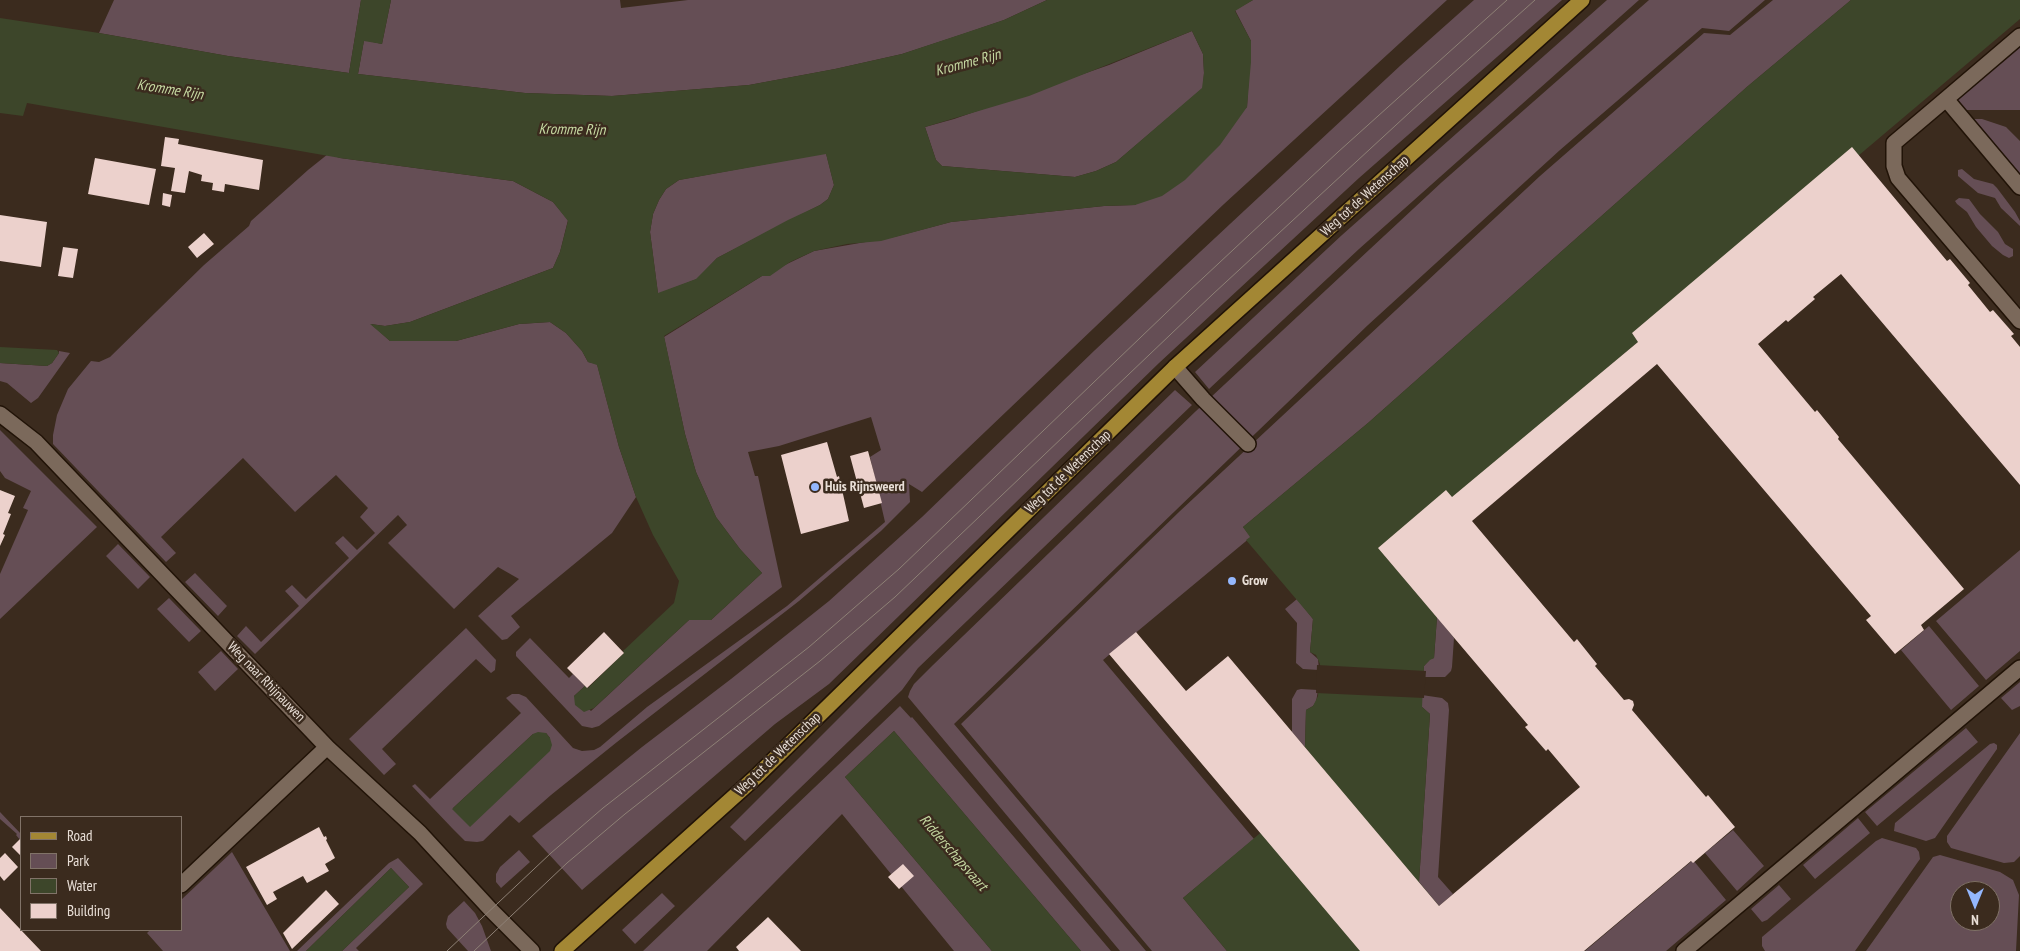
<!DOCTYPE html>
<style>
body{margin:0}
#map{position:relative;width:2020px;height:951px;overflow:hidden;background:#3b2b1e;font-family:"PT Sans Narrow",sans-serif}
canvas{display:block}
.legend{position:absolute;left:20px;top:816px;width:162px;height:115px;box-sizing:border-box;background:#3b2b1e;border:1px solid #817368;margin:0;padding:6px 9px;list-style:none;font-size:15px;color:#e9dfd7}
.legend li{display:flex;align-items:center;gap:10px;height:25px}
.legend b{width:25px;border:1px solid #817368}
.north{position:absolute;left:1950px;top:881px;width:50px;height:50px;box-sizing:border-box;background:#3b2b1e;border:1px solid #817368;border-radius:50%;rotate:180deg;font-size:14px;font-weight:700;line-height:20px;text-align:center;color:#e9dfd7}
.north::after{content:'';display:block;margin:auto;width:18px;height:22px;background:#94b7fd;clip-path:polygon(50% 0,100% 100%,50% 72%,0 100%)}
</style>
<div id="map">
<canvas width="2020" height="951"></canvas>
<ul class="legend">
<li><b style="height:6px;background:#a38734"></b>Road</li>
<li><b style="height:14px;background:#654e55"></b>Park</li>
<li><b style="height:14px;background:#3d462a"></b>Water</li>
<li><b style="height:14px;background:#ecd1cc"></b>Building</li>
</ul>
<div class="north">N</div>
</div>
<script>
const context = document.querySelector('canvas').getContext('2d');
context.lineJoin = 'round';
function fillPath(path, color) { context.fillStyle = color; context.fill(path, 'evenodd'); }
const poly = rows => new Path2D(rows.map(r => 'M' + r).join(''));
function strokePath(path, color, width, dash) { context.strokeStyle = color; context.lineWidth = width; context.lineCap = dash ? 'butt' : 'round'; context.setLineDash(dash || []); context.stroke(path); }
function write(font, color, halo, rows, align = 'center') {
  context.font = font + ' "PT Sans Narrow",sans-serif'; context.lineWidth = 5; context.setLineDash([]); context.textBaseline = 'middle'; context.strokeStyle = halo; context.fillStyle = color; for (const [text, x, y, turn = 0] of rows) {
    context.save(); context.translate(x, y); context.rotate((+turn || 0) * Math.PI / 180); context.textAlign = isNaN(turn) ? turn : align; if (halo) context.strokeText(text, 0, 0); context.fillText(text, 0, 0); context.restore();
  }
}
fillPath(poly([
 [114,0,361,0,349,73,228,56,99,33],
 [391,0,620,0,621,8,688,0,1047,0,1004,20,963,34,902,54,835,69,749,85,612,96,525,93,358,74,364,40,382,44],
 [1253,0,1447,0,1224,204,922,492,909,484,910,502,881,531,799,601,617,742,551,795,519,823,510,815,483,841,477,842,465,841,452,828,412,786,415,784,430,799,521,713,506,698,512,694,519,694,526,697,573,748,582,751,594,750,600,747,647,707,787,606,885,522,870,457,881,450,871,417,779,446,748,452,755,476,758,476,782,587,599,726,592,728,582,726,516,656,516,652,530,638,569,678,573,674,585,686,574,696,591,711,689,620,711,620,762,573,740,549,716,517,696,472,685,434,664,337,762,276,814,251,894,237,951,222,1104,206,1135,205,1247,107,1251,41,1235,10],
 [546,733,550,738,470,826,453,808,533,734],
 [1474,0,1562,0,1359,178,1159,363,829,684,775,724,582,890,532,836,642,747,731,679,829,601,922,517,1095,350,1245,210,1401,65],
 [1607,0,1639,0,1359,249,1209,389,1195,372,1342,235],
 [1649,0,1765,0,1729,31,1702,28,1560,150,1368,325,954,724,1146,951,1120,951,908,697,910,691,914,684,933,665,1196,411,1442,182],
 [1773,0,1851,0,1748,86,1368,423,1243,527,1251,537,1103,660,1254,839,1183,898,1227,951,1152,951,961,724,1180,511,1540,176,1704,33,1730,35],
 [1192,31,1203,54,1204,73,1203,88,1116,162,1096,171,1075,177,942,166,936,160,925,127,954,119,1109,65],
 [2020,45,2020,110,1965,110,1956,99],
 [1974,119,1982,119,2006,127,2020,141,2020,174],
 [826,153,834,185,828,199,820,205,717,258,697,279,658,294,650,232,653,214,659,200,666,189,679,180],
 [328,154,340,158,513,181,553,202,568,220,560,252,553,268,410,322,385,326,371,324,390,341,456,341,519,324,550,322,566,333,582,351,588,362,597,364,619,447,636,497,612,533,511,616,520,627,507,639,502,640,478,616,519,579,498,567,454,609,388,543,407,525,398,515,255,654,237,636,246,626,261,642,299,606,285,591,292,585,306,599,349,558,335,543,343,536,357,550,375,533,360,517,368,508,336,475,295,512,243,458,161,537,176,553,166,562,53,444,53,435,57,415,68,389,91,361,99,362,110,357,204,265,249,226,251,221,308,170],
 [1962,169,1974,179,1993,184,1997,188,2015,212,2020,221,2020,226,2001,208,1995,198,1978,193,1958,176,1958,170],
 [1959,198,1969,199,1980,214,1998,232,2005,244,2013,249,2013,256,2009,258,2003,255,1992,246,1976,227,1967,212,1957,204,1955,201],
 [59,351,70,353,38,398,31,403,7,383,0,381,0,363,47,366,52,363,59,353],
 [1175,390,1192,405,918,668,902,690,745,841,730,827,914,643],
 [0,430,97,527,0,619,0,574,28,510,23,508,31,491,5,478,0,471],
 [118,544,150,577,138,589,106,556],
 [2020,550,2020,651,1986,680,1936,621],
 [195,573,227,606,218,616,185,582],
 [169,598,201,631,189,642,157,609],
 [1297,599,1313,619,1310,652,1318,659,1319,670,1303,669,1296,663,1297,623,1285,609],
 [1437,617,1454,638,1452,667,1451,671,1445,677,1423,677,1424,666,1430,659,1434,658],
 [1929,626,1979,686,1951,710,1901,650],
 [466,628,496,660,495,670,491,673,476,659,382,749,396,764,384,775,349,739],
 [221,651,238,669,215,691,198,672],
 [2020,682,2020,706,2012,710,2001,698],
 [1301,689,1318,690,1316,702,1313,706,1306,710,1305,747,1292,732,1292,699,1297,690],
 [1422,695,1442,698,1448,703,1449,710,1438,877,1453,894,1439,906,1419,882,1430,714,1422,707],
 [900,706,911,718,912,717,1111,951,1081,951,894,731,845,777,992,951,954,951,842,814,707,951,643,951],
 [1966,728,1978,742,1877,826,1865,812],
 [2020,733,2020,856,2014,862,2004,863,1951,848,1947,842,1947,836],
 [1994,743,1997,745,1997,749,1935,838,1926,841,1894,831,1895,823,1990,744],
 [0,812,21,834,21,841,16,835,17,834,0,819],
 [1858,818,1870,833,1815,879,1803,865],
 [1733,830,1764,866,1737,891,1705,853],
 [1882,838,1916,848,1919,852,1920,859,1855,951,1765,951,1762,946,1762,937,1876,841],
 [519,850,530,862,501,888,496,882,496,874,500,867],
 [232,852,290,951,163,951,147,933,150,930,181,930,181,900],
 [1940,855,2000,872,2013,880,2019,895,2016,951,1866,951,1933,857],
 [1960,891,1990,891,1990,921,1960,921],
 [398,858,423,884,356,948,359,951,342,951,409,887,391,868,306,951,297,951,389,863],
 [1693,860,1726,900,1666,951,1585,951],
 [1779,885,1791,899,1767,920,1762,922,1751,909],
 [662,893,675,906,635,944,622,930],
 [464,901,475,913,482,926,491,951,468,951,447,928,446,924,448,916]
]), '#654e55');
fillPath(poly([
 [361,0,391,0,382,44,364,41,358,74,525,93,612,96,749,85,835,69,902,54,1004,20,1047,0,1253,0,1235,11,1251,41,1251,62,1247,107,1220,145,1185,180,1162,196,1135,205,1104,206,951,222,881,241,847,244,814,251,790,262,770,276,762,276,664,336,685,434,696,472,716,517,740,549,762,573,711,620,689,620,594,708,584,712,575,705,574,696,585,686,588,688,624,653,623,651,674,603,679,581,653,535,636,497,619,447,597,365,588,362,582,351,566,333,550,322,519,324,456,341,390,341,370,324,385,326,410,322,553,268,560,252,568,221,553,202,513,181,340,158,27,103,23,116,0,113,0,18,99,33,228,56,349,73],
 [1192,31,1203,54,1204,73,1202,88,1116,162,1096,171,1075,177,942,166,936,160,925,127,1029,96],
 [826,154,834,185,828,199,820,205,788,220,717,258,696,279,658,293,650,232,653,214,659,200,666,189,679,180],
 [1851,0,2020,0,2020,19,1385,556,1437,617,1434,658,1430,660,1424,666,1422,707,1430,714,1419,882,1439,906,1385,951,1227,951,1183,898,1328,776,1305,747,1306,710,1313,706,1318,696,1320,664,1316,655,1310,652,1313,619,1246,540,1250,537,1243,527,1368,423,1748,86],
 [0,347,57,350,59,353,52,363,47,366,0,363],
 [894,731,1081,951,992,951,845,777],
 [538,732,546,733,550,738,552,745,550,751,470,827,452,809,533,734],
 [391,868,409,887,342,951,306,951]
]), '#3d462a');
fillPath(poly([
 [1317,665,1426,671,1424,698,1316,693]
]), '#3b2b1e');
fillPath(poly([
 [165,137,179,139,178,144,263,160,259,190,225,184,224,192,212,190,213,183,201,181,202,175,189,171,185,193,171,191,175,168,161,166],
 [1852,147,1947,261,1950,259,1970,283,1968,285,1990,312,1993,310,2014,334,2011,336,2020,347,2020,485,1841,274,1813,297,1815,299,1788,322,1786,320,1758,344,1815,412,1817,410,1839,437,1838,439,1964,589,1921,625,1924,630,1895,654,1866,620,1871,616,1657,364,1472,521,1574,642,1577,639,1597,664,1595,666,1624,700,1629,699,1633,701,1634,705,1632,710,1706,797,1708,795,1735,827,1693,863,1691,861,1584,951,1360,951,1109,654,1136,632,1186,691,1228,656,1439,906,1580,787,1548,749,1546,751,1525,727,1528,725,1378,548,1446,490,1452,497,1638,342,1632,333],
 [95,158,156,169,149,205,88,194],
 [163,193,172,195,170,207,162,205],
 [0,215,47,222,41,267,0,261],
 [204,233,214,244,197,258,188,247],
 [63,247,78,249,73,278,58,276],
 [827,442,837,477,839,476,849,521,801,534,781,455],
 [868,451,882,503,864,508,850,456],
 [0,490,15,496,8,513,11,514,3,534,5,535,0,546],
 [604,632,624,653,587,688,567,668],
 [319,827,324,837,326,836,327,839,326,840,335,858,325,864,329,871,307,883,303,876,273,892,277,899,267,905,246,867],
 [20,839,21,841,21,856,12,847],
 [5,853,18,867,4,881,0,876,0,858],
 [903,864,914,876,899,889,888,877],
 [326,890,339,904,292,949,283,933],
 [0,908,41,951,0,951],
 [768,917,801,951,739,951,736,947]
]), '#ecd1cc');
const minor = poly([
 [1946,99,2020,36],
 [2020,187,1946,99,1894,143,1894,166,1898,178,2020,321],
 [1175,367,1203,399,1248,444],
 [0,414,36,442,327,747,420,833,491,910,532,951],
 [181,885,327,747],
 [1684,951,2020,668]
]);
const major = poly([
 [562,951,758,775,1175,367,1582,0]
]);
strokePath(minor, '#211307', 18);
strokePath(major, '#211307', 18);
strokePath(minor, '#7b695b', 15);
strokePath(major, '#a38734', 15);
strokePath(poly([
 [447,951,551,853,603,808,809,647,899,569,1189,291,1338,152,1507,0],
 [474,951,567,863,625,814,820,661,895,597,1213,294,1422,101,1535,0]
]), '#8e8176', 1);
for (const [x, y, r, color] of [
 [815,487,5,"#94b7fd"],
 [1232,581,5,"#94b7fd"]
]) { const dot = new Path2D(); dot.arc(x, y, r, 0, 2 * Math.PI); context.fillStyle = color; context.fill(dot); strokePath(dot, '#3b2b1e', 2); }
write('14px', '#e9dfd7', '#3b2b1e', [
 ["Weg tot de Wetenschap",1365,196,-42],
 ["Weg tot de Wetenschap",1068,472,-44],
 ["Weg naar Rhijnauwen",266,682,46],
 ["Weg tot de Wetenschap",778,754,-44]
]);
write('bold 14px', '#e9dfd7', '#3b2b1e', [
 ["Huis Rijnsweerd",825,487],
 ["Grow",1242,581]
], 'left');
write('italic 15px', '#c6d9a2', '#3b2b1e', [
 ["Kromme Rijn",968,63,-15],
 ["Kromme Rijn",170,90,9],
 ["Kromme Rijn",572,130,1],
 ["Ridderschapsvaart",953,853,49]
]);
</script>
